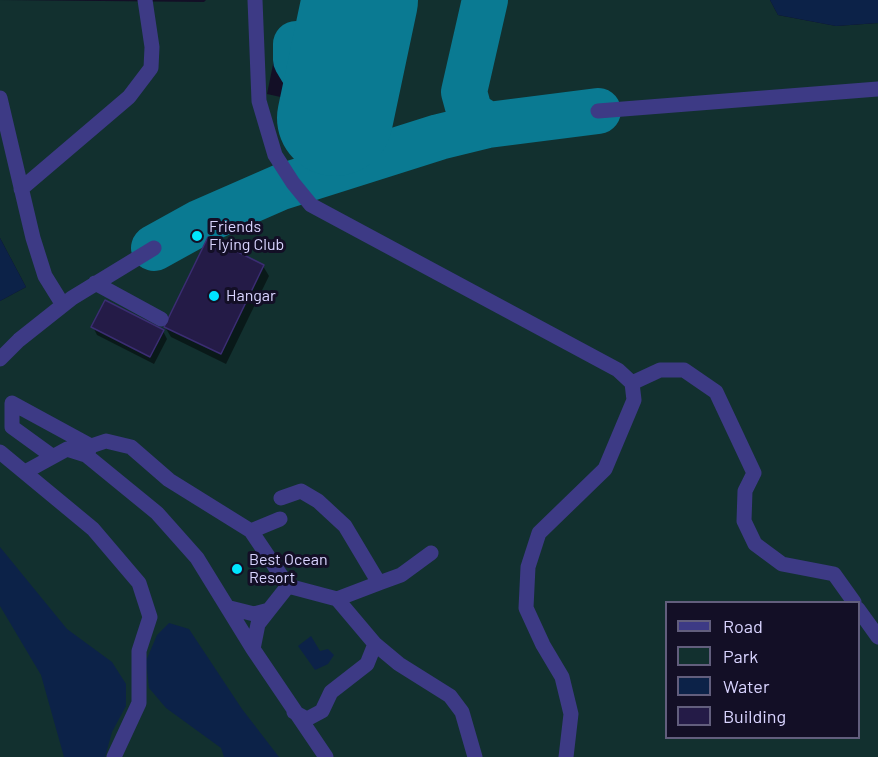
<!DOCTYPE html>
<style>
body{margin:0}
#map{position:relative;width:878px;height:757px;overflow:hidden;background:#130f26;font-family:Barlow,sans-serif}
canvas{display:block}
.legend{position:absolute;left:665px;top:601px;width:195px;height:138px;box-sizing:border-box;background:#130f26;border:2px solid #625e7d;margin:0;padding:8px 10px;list-style:none;font-size:18px;color:#d9d4ff}
.legend li{display:flex;align-items:center;gap:12px;height:30px}
.legend b{width:30px;border:2px solid #625e7d}
</style>
<div id="map">
<canvas width="878" height="757"></canvas>
<ul class="legend">
<li><b style="height:8px;background:#3d3a85"></b>Road</li>
<li><b style="height:16px;background:#12302f"></b>Park</li>
<li><b style="height:16px;background:#0c2248"></b>Water</li>
<li><b style="height:16px;background:#241b47"></b>Building</li>
</ul>
</div>
<script>
const context = document.querySelector('canvas').getContext('2d');
context.lineJoin = 'round';
function fillPath(path, color) { context.fillStyle = color; context.fill(path, 'evenodd'); }
const poly = rows => new Path2D(rows.map(r => 'M' + r).join(''));
function strokePath(path, color, width, dash) { context.strokeStyle = color; context.lineWidth = width; context.lineCap = dash ? 'butt' : 'round'; context.setLineDash(dash || []); context.stroke(path); }
function write(font, color, halo, rows, align = 'center') {
  context.font = font + ' Barlow,sans-serif'; context.lineWidth = 6; context.setLineDash([]); context.textBaseline = 'middle'; context.strokeStyle = halo; context.fillStyle = color; for (const [text, x, y, turn = 0] of rows) {
    context.save(); context.translate(x, y); context.rotate((+turn || 0) * Math.PI / 180); context.textAlign = isNaN(turn) ? turn : align; if (halo) context.strokeText(text, 0, 0); context.fillText(text, 0, 0); context.restore();
  }
}
fillPath(poly([
 [0,0,204,2,206,0,332,0,307,115,361,127,388,0,770,0,778,15,836,26,878,23,878,757,0,757,0,301,26,287,0,238],
 [279,35,321,44,308,103,267,94],
 [666,602,858,602,858,738,666,738]
]), '#12302f');
fillPath(poly([
 [770,0,878,0,878,23,836,26,778,15],
 [0,238,26,287,0,301],
 [0,547,67,629,112,662,126,684,126,706,112,732,105,757,64,757,41,675,0,606],
 [169,623,189,629,242,709,279,757,224,757,221,748,166,708,149,688,146,661,157,635],
 [311,636,320,651,328,649,334,655,328,664,315,670,298,646]
]), '#0c2248');
fillPath(poly([
 [263,266,269,276,226,364,171,337,165,327],
 [93,327,163,331,167,339,154,364,97,335]
]), '#0007');
strokePath(poly([
 [485,0,464,92,470,114,488,125,598,111],
 [296,44,296,60,302,70,324,74],
 [338,105,332,84,324,74,338,67,349,53],
 [154,248,201,222,281,187,439,137,488,125]
]), '#0a7a92', 46);
strokePath(poly([
 [335,118,360,0]
]), '#0a7a92', 116);
const building = poly([
 [208,237,264,265,221,354,164,327,208,237],
 [105,300,164,330,150,357,91,327,105,300]
]);
fillPath(building, '#241b47');
strokePath(building, '#3b2d73', 1.5);
strokePath(poly([
 [255,0,259,101,275,155,293,183,311,205,618,370,632,383,634,400,605,469,539,533,528,567,526,608,543,645,562,677,571,714,566,757],
 [0,98,33,238,45,276,63,305],
 [598,111,878,89],
 [21,189,129,97,151,68,152,47,145,0],
 [95,283,161,319],
 [0,359,19,340,72,298,154,248],
 [632,383,660,370,684,370,716,392,754,473,745,491,744,521,755,544,782,564,834,574,854,602],
 [91,446,106,441,131,447,169,480,251,531,280,519],
 [0,452,93,529,139,583,150,617,139,651,139,703,114,757],
 [52,456,12,427,12,403,91,446,86,455,157,513,197,558,253,649,258,624,269,610],
 [25,472,67,449,86,455],
 [251,531,288,586,337,599,379,583,345,526,318,501,301,491,281,498],
 [379,583,401,575,431,553],
 [230,608,254,614,269,610,288,586],
 [858,609,878,637],
 [375,644,399,664,450,696,462,712,475,757],
 [253,649,326,757],
 [294,712,307,719,322,711,331,692,367,664,375,644,337,599]
]), '#3d3a85', 15);
for (const [x, y, r, color] of [
 [197,236,6,"#00e5ff"],
 [214,296,6,"#00e5ff"],
 [237,569,6,"#00e5ff"]
]) { const dot = new Path2D(); dot.arc(x, y, r, 0, 2 * Math.PI); context.fillStyle = color; context.fill(dot); strokePath(dot, '#130f26', 2); }
write('16px', '#d9d4ff', '#130f26', [
 ["Friends",209,227],
 ["Flying Club",209,245],
 ["Hangar",226,296],
 ["Best Ocean",249,560],
 ["Resort",249,578]
], 'left');
</script>
